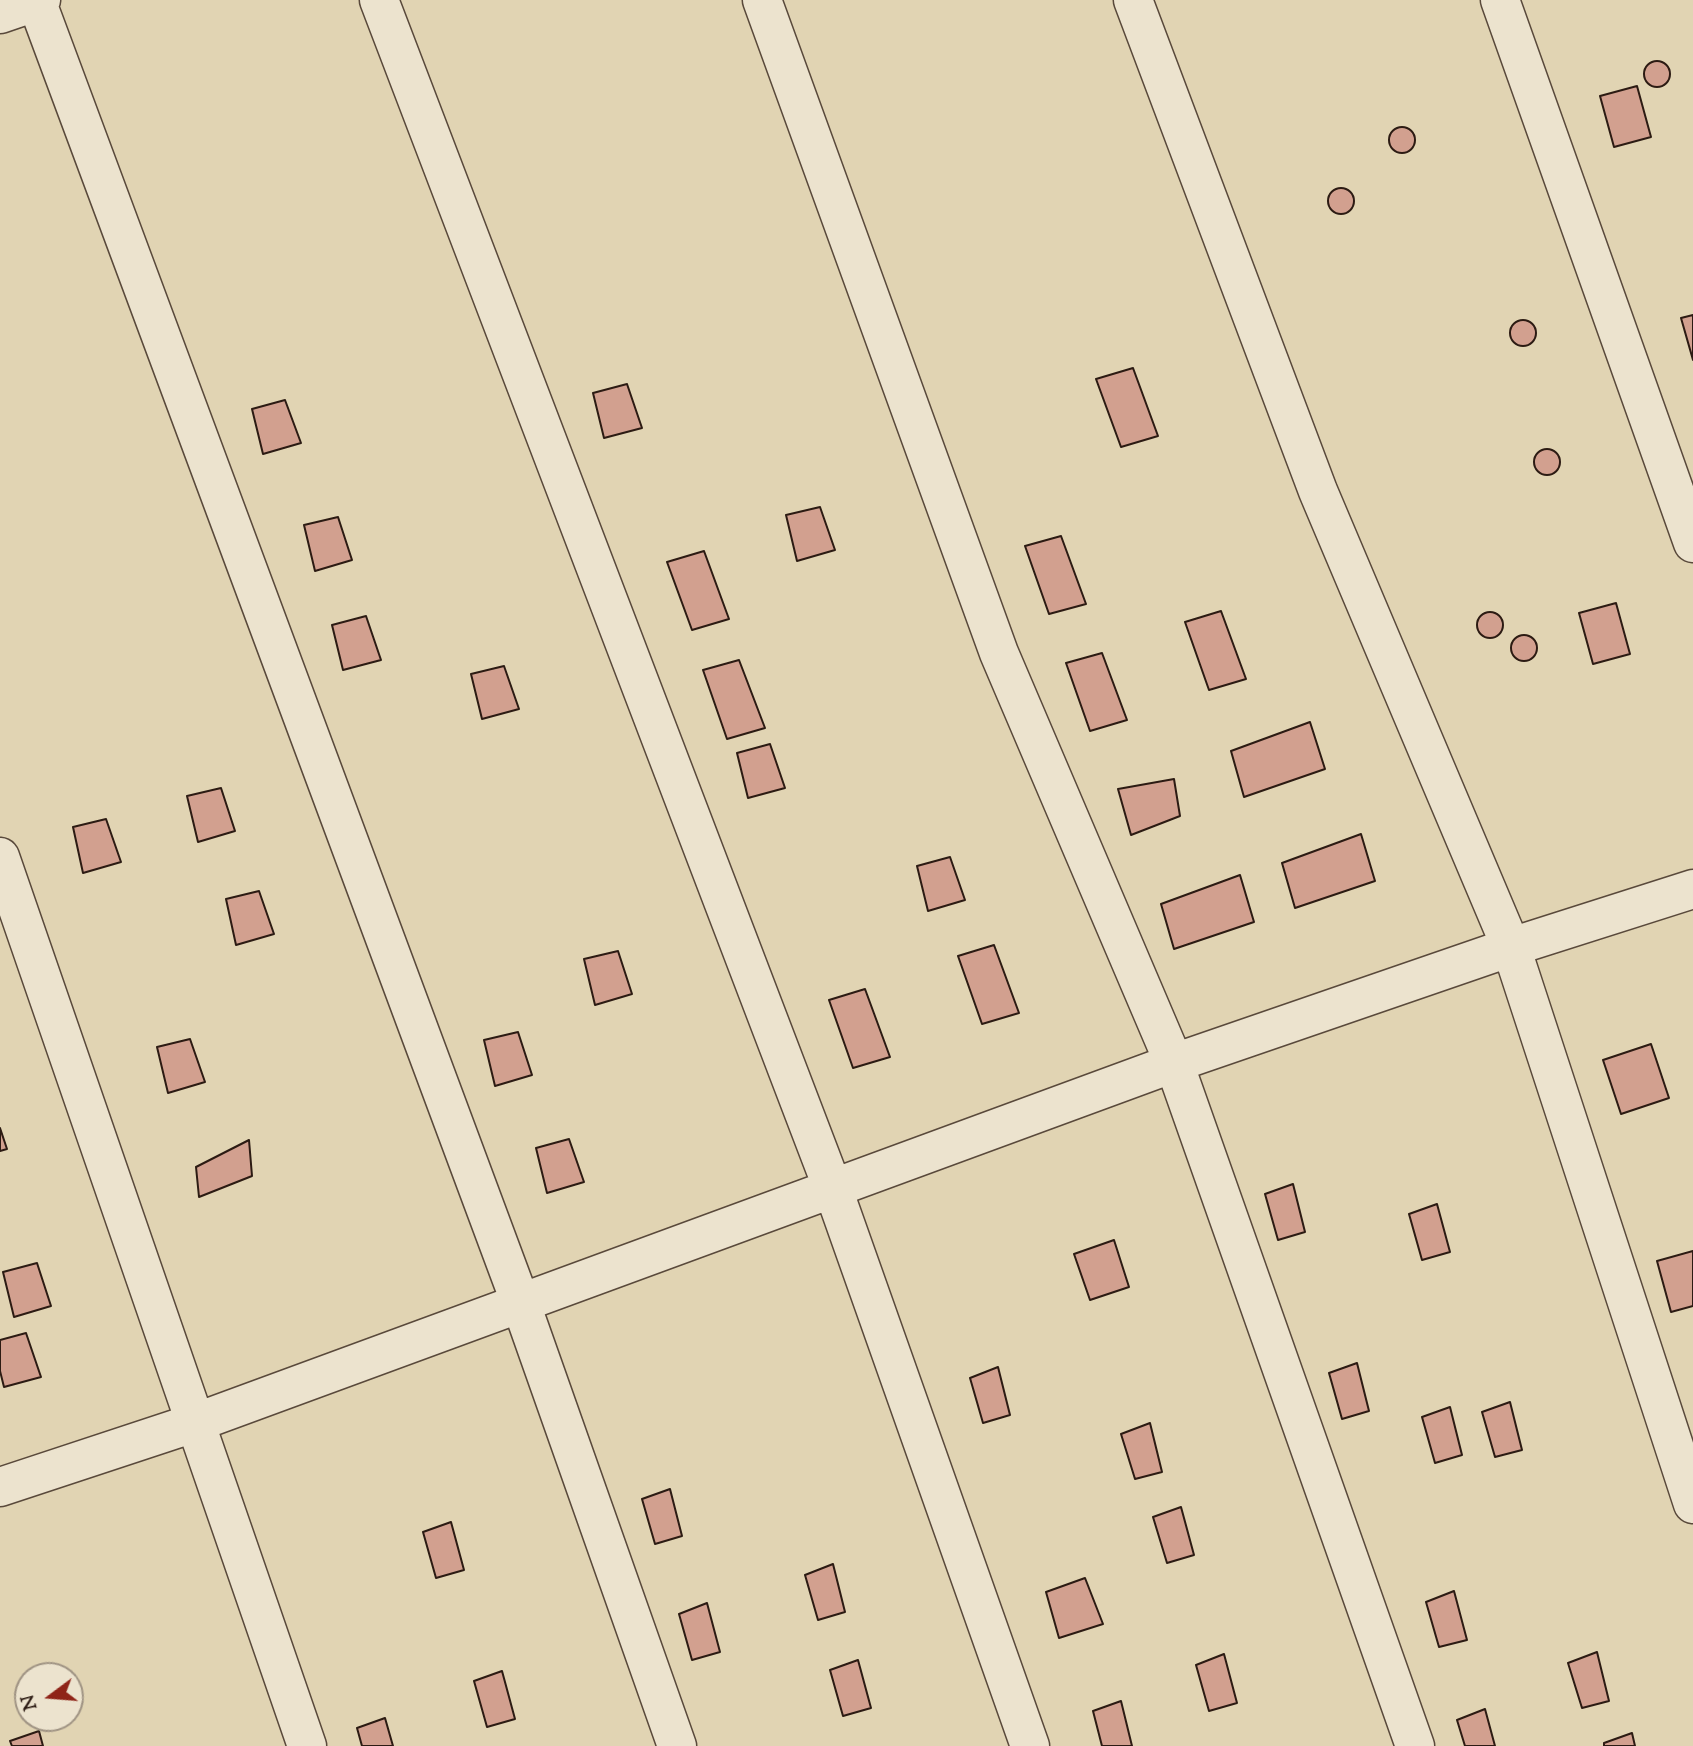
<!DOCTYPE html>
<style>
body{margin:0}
#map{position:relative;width:1693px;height:1746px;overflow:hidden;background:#e1d4b3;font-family:"Sorts Mill Goudy",serif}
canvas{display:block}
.north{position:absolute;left:14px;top:1662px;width:70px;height:70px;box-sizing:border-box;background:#ece3ce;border:2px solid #9f9383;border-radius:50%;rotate:254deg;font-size:19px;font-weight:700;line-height:28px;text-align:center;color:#2c1b13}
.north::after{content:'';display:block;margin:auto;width:24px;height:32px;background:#8f2418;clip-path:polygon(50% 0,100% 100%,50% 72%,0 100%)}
</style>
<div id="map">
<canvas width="1693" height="1746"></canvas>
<div class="north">N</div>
</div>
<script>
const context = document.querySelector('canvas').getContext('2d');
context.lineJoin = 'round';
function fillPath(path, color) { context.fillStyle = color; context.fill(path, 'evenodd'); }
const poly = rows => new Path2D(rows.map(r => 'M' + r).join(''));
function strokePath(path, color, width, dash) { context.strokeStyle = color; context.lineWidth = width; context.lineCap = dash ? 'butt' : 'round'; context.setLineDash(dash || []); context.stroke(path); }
const building = poly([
 '1644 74a13 13 0 1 1 26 0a13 13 0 1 1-26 0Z',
 [1637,86,1651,137,1614,147,1600,96,1637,86],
 '1389 140a13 13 0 1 1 26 0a13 13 0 1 1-26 0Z',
 '1328 201a13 13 0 1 1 26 0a13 13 0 1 1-26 0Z',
 [1693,315,1693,360,1681,318,1693,315],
 '1510 333a13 13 0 1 1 26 0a13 13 0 1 1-26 0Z',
 [1133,368,1158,436,1121,447,1096,379,1133,368],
 [627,384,642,428,604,438,593,393,627,384],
 [285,400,301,443,263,454,252,409,285,400],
 '1534 462a13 13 0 1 1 26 0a13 13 0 1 1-26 0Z',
 [820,507,835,550,797,561,786,515,820,507],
 [338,517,352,560,315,571,304,525,338,517],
 [1061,536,1086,604,1049,614,1025,546,1061,536],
 [704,551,729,619,692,630,667,562,704,551],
 [1616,603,1630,654,1593,664,1579,613,1616,603],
 [1221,611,1246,679,1209,690,1185,622,1221,611],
 '1477 625a13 13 0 1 1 26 0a13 13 0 1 1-26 0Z',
 [366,616,381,660,343,670,332,625,366,616],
 '1511 648a13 13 0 1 1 26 0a13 13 0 1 1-26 0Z',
 [1102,653,1127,720,1090,731,1066,663,1102,653],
 [739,660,765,728,727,739,703,670,739,660],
 [504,666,519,709,482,719,471,674,504,666],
 [1310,722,1325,769,1244,797,1231,751,1310,722],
 [770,744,785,788,748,798,737,753,770,744],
 [1174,779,1180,816,1131,835,1118,789,1174,779],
 [221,788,235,831,198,842,187,796,221,788],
 [106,819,121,862,83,873,73,827,106,819],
 [1361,834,1375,881,1295,908,1282,863,1361,834],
 [950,857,965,900,928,911,917,866,950,857],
 [1240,875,1254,922,1174,949,1161,904,1240,875],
 [259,891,274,934,236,945,226,899,259,891],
 [994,945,1019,1013,982,1024,958,956,994,945],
 [618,951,632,994,595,1005,584,959,618,951],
 [865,989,890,1057,853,1068,829,1000,865,989],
 [518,1032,532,1075,495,1086,484,1040,518,1032],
 [190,1039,205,1082,168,1093,157,1047,190,1039],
 [1651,1044,1669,1098,1621,1114,1603,1060,1651,1044],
 [0,1128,7,1149,0,1151,0,1128],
 [569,1139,584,1182,547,1193,536,1148,569,1139],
 [249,1140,252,1176,199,1197,196,1167,249,1140],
 [1293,1184,1305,1232,1278,1240,1265,1194,1293,1184],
 [1437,1204,1450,1252,1422,1260,1409,1214,1437,1204],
 [1114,1240,1129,1287,1090,1300,1074,1254,1114,1240],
 [1693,1251,1693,1306,1671,1312,1657,1261,1693,1251],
 [37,1263,51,1306,14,1317,3,1272,37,1263],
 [26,1333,41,1377,4,1387,0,1371,0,1340,26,1333],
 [1357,1363,1369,1411,1342,1419,1329,1373,1357,1363],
 [998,1367,1010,1415,983,1423,970,1378,998,1367],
 [1510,1402,1522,1450,1495,1457,1482,1412,1510,1402],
 [1450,1407,1462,1455,1435,1463,1422,1417,1450,1407],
 [1150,1423,1162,1472,1135,1479,1121,1434,1150,1423],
 [670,1489,682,1536,655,1544,642,1499,670,1489],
 [1181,1507,1194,1555,1167,1563,1153,1517,1181,1507],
 [451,1522,464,1570,436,1578,423,1532,451,1522],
 [833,1564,845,1612,818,1620,805,1575,833,1564],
 [1085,1578,1103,1624,1059,1638,1046,1592,1085,1578],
 [1454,1591,1467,1640,1439,1647,1426,1602,1454,1591],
 [707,1603,720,1652,692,1660,679,1614,707,1603],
 [1597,1652,1609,1701,1582,1708,1568,1663,1597,1652],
 [1224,1654,1237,1703,1209,1711,1196,1665,1224,1654],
 [858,1660,871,1708,843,1716,830,1670,858,1660],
 [502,1671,515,1719,487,1727,474,1681,502,1671],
 [1121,1701,1132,1746,1102,1746,1093,1711,1121,1701],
 [1485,1709,1495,1746,1465,1746,1457,1720,1485,1709],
 [385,1718,393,1746,362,1746,357,1728,385,1718],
 [39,1731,43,1746,12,1746,10,1741,39,1731],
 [1632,1733,1635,1746,1604,1746,1604,1743,1632,1733]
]);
fillPath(building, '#d2a08f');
strokePath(building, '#2c1b13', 2);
const minor = poly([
 [36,0,521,1304,677,1746],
 [379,0,833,1189,1030,1746],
 [762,0,999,653,1174,1063,1415,1746],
 [1133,0,1318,491,1511,947,1693,1504],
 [1500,0,1693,543],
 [0,14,41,0],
 [0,857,307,1746],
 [0,1487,197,1422,1174,1063,1511,947,1693,889]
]);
strokePath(minor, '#59493b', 41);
strokePath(minor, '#ece3ce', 38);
</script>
